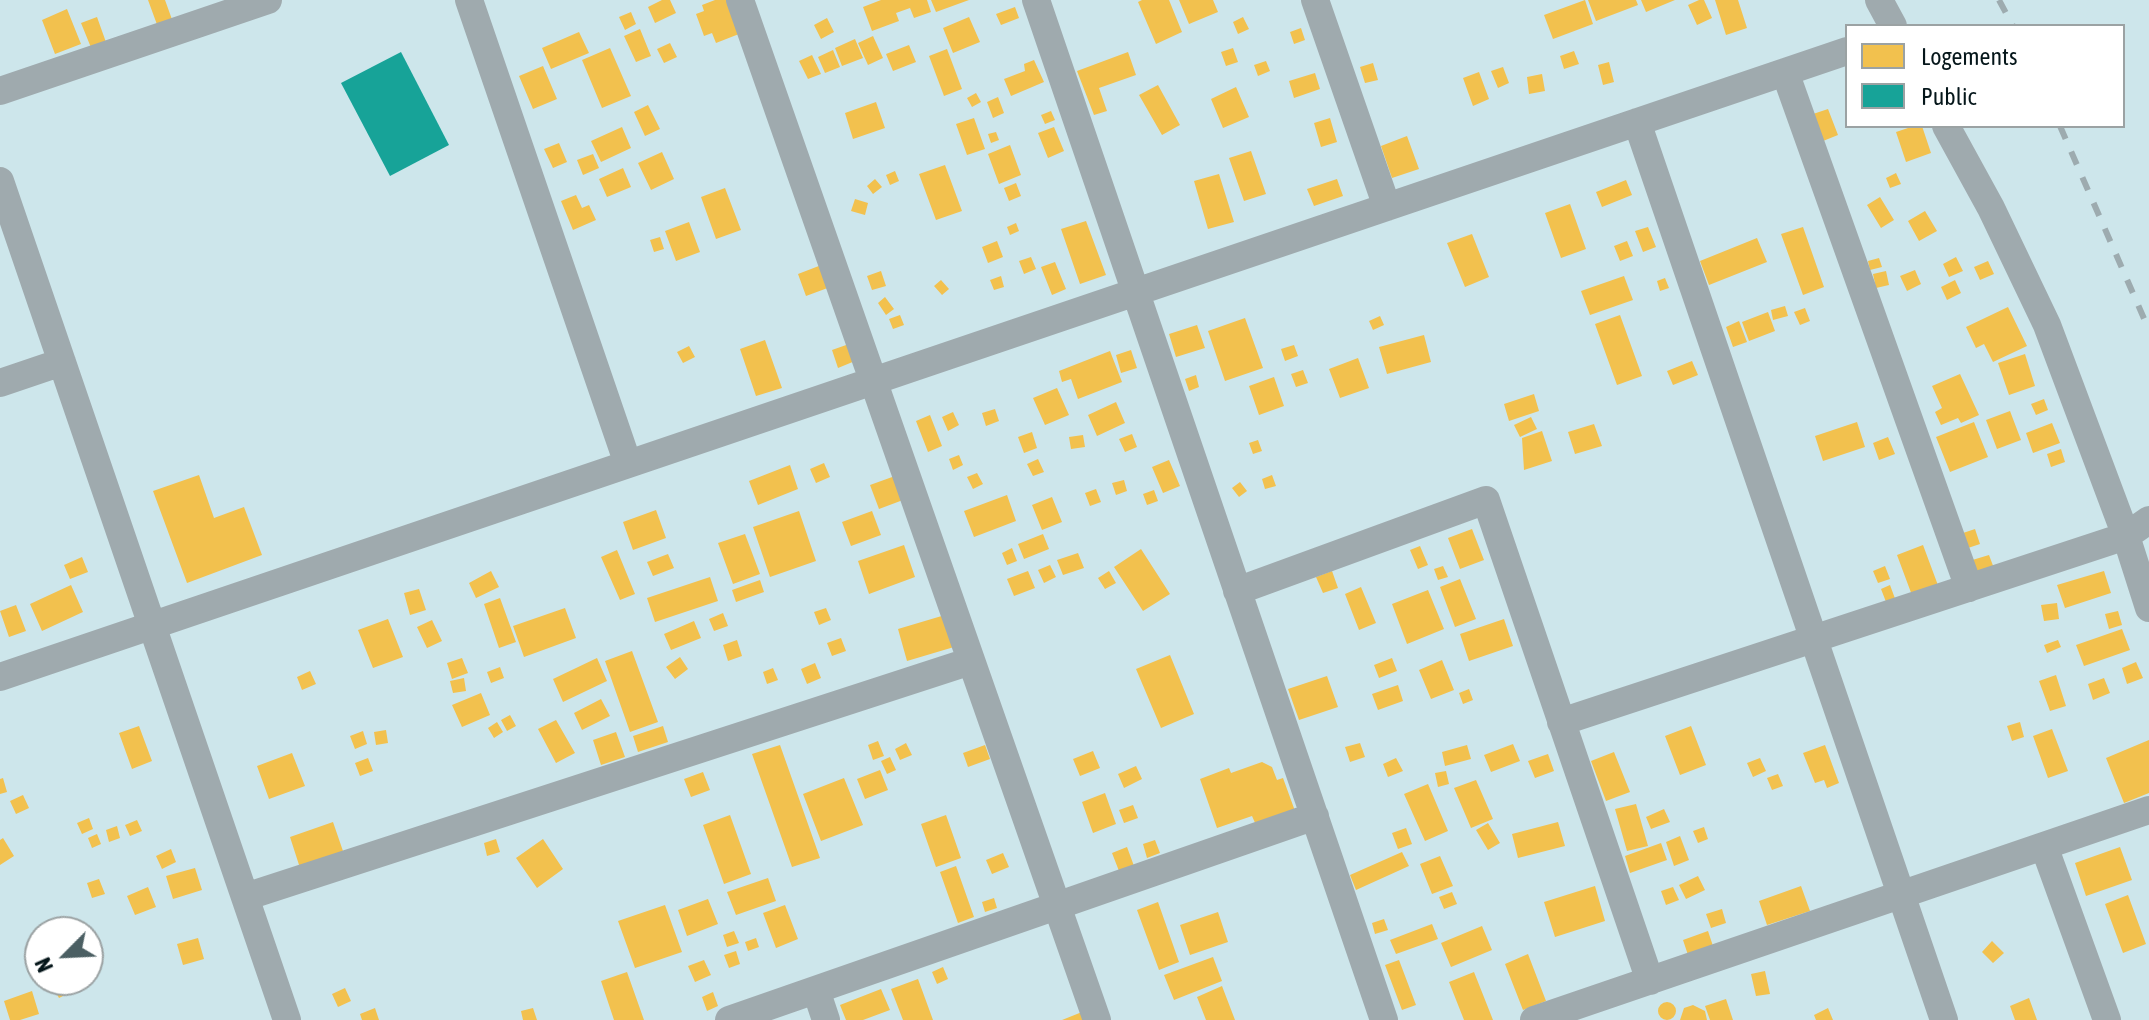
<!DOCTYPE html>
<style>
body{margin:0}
#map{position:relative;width:2149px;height:1020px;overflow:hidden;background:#cde6eb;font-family:"Asap Condensed",sans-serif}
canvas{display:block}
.legend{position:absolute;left:1845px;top:24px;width:280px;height:104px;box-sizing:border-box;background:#fff;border:2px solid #9ba2a3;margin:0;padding:10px 14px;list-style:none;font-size:24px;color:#05161a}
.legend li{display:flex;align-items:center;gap:16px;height:40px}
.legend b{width:40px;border:2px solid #9ba2a3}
.north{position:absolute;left:24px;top:916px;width:80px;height:80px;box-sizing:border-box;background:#fff;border:2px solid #9ba2a3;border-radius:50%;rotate:246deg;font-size:22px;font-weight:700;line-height:32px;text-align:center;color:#05161a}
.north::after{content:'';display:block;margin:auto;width:28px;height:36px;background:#4b5f63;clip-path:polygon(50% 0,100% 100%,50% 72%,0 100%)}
</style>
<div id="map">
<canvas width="2149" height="1020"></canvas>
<ul class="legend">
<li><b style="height:22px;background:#f2c14e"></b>Logements</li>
<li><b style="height:22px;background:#17a398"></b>Public</li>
</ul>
<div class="north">N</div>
</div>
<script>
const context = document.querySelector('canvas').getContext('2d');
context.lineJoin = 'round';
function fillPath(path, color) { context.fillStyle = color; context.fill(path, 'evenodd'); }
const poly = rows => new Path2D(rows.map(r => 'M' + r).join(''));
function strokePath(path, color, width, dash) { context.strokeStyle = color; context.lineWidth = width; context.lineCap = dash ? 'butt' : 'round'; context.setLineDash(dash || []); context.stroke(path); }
fillPath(poly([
 [148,0,165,0,174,25,159,30],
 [662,0,670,0,676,13,655,23,648,7],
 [715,0,735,0,739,34,716,43,712,33,704,36,696,14,704,11,702,5],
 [881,0,927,0,931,12,914,18,910,8,896,13,899,21,872,31,863,7],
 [931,0,969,0,936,12],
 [1142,0,1169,0,1182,32,1156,44,1138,2],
 [1179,0,1213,0,1218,12,1189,24],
 [1585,0,1593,24,1553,39,1544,15],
 [1588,0,1636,0,1638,5,1596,21],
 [1641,0,1675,0,1646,12],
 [1699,0,1704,0,1712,18,1697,25,1688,5],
 [1715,0,1738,0,1747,28,1726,35],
 [1015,7,1019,18,1001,25,996,14],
 [67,9,81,44,55,54,42,20],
 [631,12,636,24,625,30,619,17],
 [97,17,107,45,92,50,81,23],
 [969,17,980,42,953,53,943,28],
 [1243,17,1249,29,1238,34,1233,22],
 [827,18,834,32,821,39,814,25],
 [1301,28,1305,40,1294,44,1290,32],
 [640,29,651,56,636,62,624,36],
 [579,32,589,53,551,69,542,48],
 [873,36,883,58,868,65,858,43],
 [855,39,863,58,842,66,835,48],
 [670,43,677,57,664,63,657,49],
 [909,45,916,62,893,71,886,54],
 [610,48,631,96,602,108,582,60],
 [1233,48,1238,62,1226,66,1221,52],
 [947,49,962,89,944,96,929,56],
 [833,50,840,67,825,73,818,57],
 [1574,51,1579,64,1564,69,1560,56],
 [1128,52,1136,75,1099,88,1107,111,1094,115,1077,71],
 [812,55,821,74,808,79,799,61],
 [1034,60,1044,82,1011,96,1004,79,1025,71,1024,64],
 [1266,61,1270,71,1258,76,1254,65],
 [1609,62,1614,82,1603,85,1598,65],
 [1373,63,1378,80,1365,83,1360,67],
 [543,66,557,99,533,109,519,76],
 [1503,67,1509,83,1498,88,1491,71],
 [1479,72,1489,99,1473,106,1463,78],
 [1315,73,1320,89,1294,98,1289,81],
 [1542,74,1545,91,1529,94,1527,77],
 [1158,85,1180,125,1162,135,1139,95],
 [1236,87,1249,117,1223,128,1211,99],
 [976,93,981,102,972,107,967,98],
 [998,97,1004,113,993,118,987,102],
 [876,102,885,128,853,139,845,113],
 [648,105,660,129,645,136,634,112],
 [1828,109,1838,135,1823,141,1813,114],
 [1051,111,1055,120,1045,124,1041,115],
 [974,118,985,149,967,155,956,124],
 [1330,118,1337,142,1321,147,1314,123],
 [1914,126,1922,126,1931,153,1906,162,1896,132],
 [622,127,631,148,601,162,591,141],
 [1054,127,1064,151,1048,158,1038,133],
 [996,132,999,140,991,143,988,134],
 [1407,136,1419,169,1392,178,1381,146],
 [559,143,567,162,553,168,544,149],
 [1010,145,1021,175,999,184,988,154],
 [1251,151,1266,194,1244,201,1229,158],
 [662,152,674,179,651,190,638,163],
 [593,154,599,168,583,175,577,160],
 [945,165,962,211,936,220,919,174],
 [623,168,631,187,607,197,599,179],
 [895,171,899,181,890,185,886,175],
 [1896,173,1901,184,1890,188,1886,178],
 [1219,174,1234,222,1208,229,1194,181],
 [875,179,882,187,873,194,867,186],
 [1337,179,1343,196,1314,206,1307,189],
 [1626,180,1632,195,1602,207,1596,192],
 [1016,183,1021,196,1009,201,1004,188],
 [725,188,741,230,716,239,701,197],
 [576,195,582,208,589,205,596,220,573,230,561,201],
 [1880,197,1894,220,1881,228,1867,205],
 [855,199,868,203,865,215,851,211],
 [1570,204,1586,249,1561,258,1545,213],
 [1925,211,1937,231,1919,241,1908,221],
 [1086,221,1106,275,1080,284,1061,229],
 [689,222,700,252,676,261,665,231],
 [1016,223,1019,231,1010,235,1007,227],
 [1648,227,1656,247,1643,252,1635,231],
 [1803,227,1824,287,1803,295,1781,234],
 [1472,234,1489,277,1465,287,1447,243],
 [660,237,664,249,654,252,650,240],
 [1757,238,1767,262,1709,285,1700,261],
 [997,241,1003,257,988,263,982,247],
 [1627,241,1633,256,1620,261,1614,246],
 [1031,257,1036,269,1024,274,1019,261],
 [1956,257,1963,271,1949,277,1943,264],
 [1879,258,1882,267,1870,270,1868,261],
 [1988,261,1994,274,1980,280,1974,267],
 [1055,262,1066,289,1052,295,1041,267],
 [824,264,833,286,806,296,798,274],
 [1915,270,1921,284,1907,291,1900,276],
 [881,271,886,286,872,290,867,276],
 [1886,271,1889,285,1876,288,1873,274],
 [1001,276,1004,287,994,290,990,280],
 [1624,276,1633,300,1590,315,1581,291],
 [1665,278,1669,288,1660,291,1657,281],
 [941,280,949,289,942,295,934,286],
 [1955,280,1961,293,1947,300,1941,287],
 [885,297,894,309,886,315,878,303],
 [1785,306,1788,316,1773,320,1771,310],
 [2008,307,2027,346,1993,362,1984,344,1976,348,1966,327],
 [1805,308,1810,321,1800,325,1794,312],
 [1768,312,1775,331,1749,341,1742,322],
 [900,315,904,325,893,329,889,319],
 [1620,315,1642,376,1617,385,1595,324],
 [1380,316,1384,325,1373,330,1369,321],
 [1245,318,1263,368,1225,381,1208,331],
 [1739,321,1747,342,1733,347,1726,327],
 [1197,325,1205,348,1176,357,1169,334],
 [1424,335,1431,362,1387,374,1379,347],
 [765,340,782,388,756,396,740,349],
 [849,344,855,361,838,368,832,350],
 [1294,345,1298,356,1285,361,1281,349],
 [689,346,695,357,683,363,677,352],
 [1131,350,1137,368,1121,373,1116,355],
 [1110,351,1122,382,1078,399,1071,379,1062,382,1059,371],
 [2025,354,2035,386,2009,395,1998,363],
 [1358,358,1369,388,1340,398,1329,369],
 [1692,361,1698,375,1673,385,1667,371],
 [1303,370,1308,383,1296,387,1291,374],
 [1960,374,1979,415,1961,423,1958,418,1941,425,1935,412,1942,408,1932,386],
 [1196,375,1199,387,1189,391,1185,379],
 [1274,377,1284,406,1259,415,1249,386],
 [1057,388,1069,415,1045,425,1033,398],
 [1534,394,1539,411,1509,421,1504,404],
 [2044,399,2048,410,2036,415,2031,404],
 [1116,402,1125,423,1097,436,1088,415],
 [995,409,999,421,986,426,982,413],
 [2010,411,2021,440,1997,449,1986,420],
 [953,412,959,425,948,431,942,417],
 [930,415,942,446,928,452,916,421],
 [1531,417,1537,429,1520,437,1514,425],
 [1857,422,1865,447,1823,461,1815,436],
 [1974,422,1988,457,1950,472,1936,437],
 [2052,423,2060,443,2033,453,2026,433],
 [1594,424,1602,446,1575,454,1568,432],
 [1542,431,1552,461,1524,470,1522,438],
 [1032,432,1037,448,1024,453,1018,437],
 [1132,434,1137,447,1125,452,1119,439],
 [1083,435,1085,447,1071,449,1069,437],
 [1888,437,1895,454,1879,460,1873,443],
 [1258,440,1262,451,1253,454,1249,443],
 [2061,449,2065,462,2051,467,2047,454],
 [959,455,963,465,953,470,949,459],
 [1038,459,1044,472,1033,476,1027,464],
 [1169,460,1180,486,1163,493,1152,467],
 [824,463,830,477,816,483,810,469],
 [790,465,798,489,758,505,749,481],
 [977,473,983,484,973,489,967,477],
 [199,475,214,518,244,507,262,555,187,583,153,491],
 [1272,475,1276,486,1265,489,1262,479],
 [895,476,903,500,879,509,870,485],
 [1124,480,1127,491,1116,495,1112,483],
 [1240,482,1247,491,1239,497,1232,488],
 [1096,489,1101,502,1090,506,1085,493],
 [1154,490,1158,501,1147,505,1143,494],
 [1007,495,1016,521,974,537,964,511],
 [1052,497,1062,522,1042,530,1032,505],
 [656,510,666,538,633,550,623,522],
 [799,511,816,561,770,577,753,527],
 [872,511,881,535,851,546,842,522],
 [1472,529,1484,560,1460,569,1448,538],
 [1975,529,1980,544,1965,549,1960,534],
 [745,534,760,574,733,584,718,543],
 [1043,534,1049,549,1024,559,1018,544],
 [904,545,915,577,869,594,858,561],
 [1923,545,1939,588,1913,598,1897,555],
 [1420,546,1428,565,1418,569,1410,550],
 [1012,548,1017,561,1007,565,1002,553],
 [1141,549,1170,594,1143,611,1114,567],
 [617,550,635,594,620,600,601,557],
 [1078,553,1084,568,1063,575,1057,560],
 [668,554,674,568,653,576,647,562],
 [1989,555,1995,571,1975,578,1969,561],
 [82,557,88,572,70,579,64,565],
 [1050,565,1056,577,1044,583,1038,570],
 [1443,566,1448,577,1438,580,1434,569],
 [1885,566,1890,579,1878,583,1873,571],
 [491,571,499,587,476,598,469,583],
 [1028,571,1035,588,1014,596,1007,579],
 [1109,571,1116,583,1105,589,1098,578],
 [1332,571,1338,588,1323,593,1316,577],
 [2104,571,2111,593,2065,608,2057,585],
 [710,577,718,601,655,622,647,598],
 [1460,579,1476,619,1455,627,1440,587],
 [760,580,764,592,736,602,732,590],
 [71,585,83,612,42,631,30,604],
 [1890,585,1897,604,1888,607,1881,589],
 [1361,587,1376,623,1359,630,1345,594],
 [419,589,426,610,410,615,404,593],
 [1428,590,1444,629,1407,644,1392,604],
 [500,598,516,642,499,648,484,604],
 [2057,603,2059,619,2044,621,2041,605],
 [16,605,26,631,9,637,0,611],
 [565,608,576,638,524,657,513,626],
 [826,608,831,620,819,625,814,612],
 [2118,611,2122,625,2109,629,2105,614],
 [723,613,728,626,714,631,709,619],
 [945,615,954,647,907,661,898,629],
 [388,619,403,657,373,668,358,630],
 [1504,619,1513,646,1469,661,1460,634],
 [432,620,442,641,427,648,417,627],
 [694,621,701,638,671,650,664,634],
 [2122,629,2130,650,2084,666,2076,645],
 [841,638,846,651,832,656,827,643],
 [737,640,742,656,728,661,723,645],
 [2058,640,2061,647,2047,653,2044,645],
 [632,651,658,722,630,732,605,661],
 [1170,655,1194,714,1161,728,1136,669],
 [680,657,688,669,675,679,666,667],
 [462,658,468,673,452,679,447,663],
 [597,658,607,681,563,702,553,679],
 [1392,658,1397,671,1379,678,1374,665],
 [1442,660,1454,690,1431,699,1419,670],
 [2136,662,2143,678,2127,684,2122,668],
 [815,663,821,678,807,684,801,669],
 [500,667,504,678,491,683,487,672],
 [773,668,778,680,767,684,763,672],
 [310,671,316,684,302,690,297,677],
 [2056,675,2066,706,2050,711,2039,681],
 [1327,676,1338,707,1299,720,1288,689],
 [464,678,466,691,453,693,450,681],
 [2104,678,2110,693,2093,700,2088,684],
 [1398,685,1403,701,1378,710,1372,694],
 [1469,689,1473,700,1463,704,1459,693],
 [481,693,490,715,462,727,452,705],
 [601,699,610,716,582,730,574,713],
 [510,715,516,726,507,731,501,720],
 [556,720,575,753,556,763,538,729],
 [497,722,503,732,494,738,488,728],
 [2020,722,2024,737,2012,741,2007,726],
 [139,726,152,761,132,769,119,733],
 [663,726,668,742,638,752,633,736],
 [1691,726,1706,765,1680,775,1665,736],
 [2052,729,2068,771,2048,778,2033,736],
 [386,730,388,743,376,745,374,732],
 [363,731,367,744,355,749,350,736],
 [616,732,625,757,601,765,593,740],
 [2149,740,2149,793,2124,803,2106,758],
 [878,741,884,756,873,760,868,745],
 [906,743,912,755,900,760,895,749],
 [1360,743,1365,757,1350,762,1345,747],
 [1513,744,1520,761,1491,772,1484,755],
 [780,745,820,858,792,867,752,754],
 [985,745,990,759,968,767,963,753],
 [1467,745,1471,759,1445,766,1442,752],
 [1825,745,1839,783,1827,788,1824,780,1815,783,1803,753],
 [1093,751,1100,768,1080,776,1073,759],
 [1614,752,1630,792,1606,801,1591,761],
 [292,753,305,786,269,799,257,766],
 [1548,754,1554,771,1535,778,1528,761],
 [890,757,896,770,887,774,881,761],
 [368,758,373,771,360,776,355,763],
 [1396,758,1403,771,1388,777,1383,764],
 [1760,758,1766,771,1753,777,1747,763],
 [1262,762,1272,767,1277,780,1283,778,1295,811,1256,825,1252,816,1217,828,1200,779,1229,768,1231,773],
 [1136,766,1142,779,1124,788,1118,774],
 [880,770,888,790,865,799,857,779],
 [1446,771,1449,784,1438,787,1435,773],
 [703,772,710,790,691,797,684,779],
 [1778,774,1783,786,1772,790,1767,778],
 [3,778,7,792,0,794,0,779],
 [844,778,863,825,821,841,803,794],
 [1476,780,1493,819,1471,828,1454,788],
 [1428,784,1448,831,1425,841,1404,794],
 [1105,793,1116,824,1093,833,1082,802],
 [23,795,29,808,16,814,10,801],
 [1636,804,1648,846,1627,851,1615,809],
 [1133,805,1138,818,1124,823,1119,810],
 [1664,809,1670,822,1651,829,1646,817],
 [730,815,751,874,724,884,703,825],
 [946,815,961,858,936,867,921,824],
 [89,818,93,829,82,834,77,823],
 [137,820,142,831,130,836,125,825],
 [333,822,344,854,300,868,290,837],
 [1558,822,1565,846,1518,858,1512,834],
 [1488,823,1500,843,1488,850,1476,830],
 [117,826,120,838,109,842,106,830],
 [1704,827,1708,839,1698,843,1693,831],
 [1406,828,1412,844,1398,849,1392,833],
 [97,834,101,844,92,848,88,838],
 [1680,836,1689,860,1674,866,1666,842],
 [3,838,14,856,0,865,0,840],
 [496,839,500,852,487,856,484,843],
 [543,839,563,869,537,888,516,858],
 [1155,840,1160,853,1147,858,1143,844],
 [1661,843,1667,860,1630,873,1625,856],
 [1127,847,1134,866,1119,871,1112,853],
 [2120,847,2132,880,2086,896,2075,863],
 [171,849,176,862,162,869,156,856],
 [1402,852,1409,866,1356,890,1350,875],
 [1003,853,1009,867,992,874,986,860],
 [1440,856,1453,886,1432,894,1420,864],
 [956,866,974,917,958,923,940,872],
 [195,868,202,890,173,899,166,876],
 [1698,876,1705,890,1686,899,1679,885],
 [768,878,776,901,736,915,727,892],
 [99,879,105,894,92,898,87,883],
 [1595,886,1605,921,1555,937,1544,902],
 [1801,886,1810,911,1767,925,1759,901],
 [148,887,156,907,135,915,127,896],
 [1673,887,1679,900,1666,905,1661,891],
 [1452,892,1457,904,1444,909,1439,897],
 [2128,895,2146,944,2123,953,2105,904],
 [994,898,997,908,985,912,982,902],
 [708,899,718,924,687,936,678,910],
 [1158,902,1179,962,1159,970,1137,910],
 [665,905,682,952,635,968,618,921],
 [785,905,798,939,776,948,763,913],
 [1722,909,1726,923,1711,928,1706,914],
 [1218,912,1228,942,1190,955,1180,925],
 [1384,919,1388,930,1375,934,1372,923],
 [1432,924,1438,939,1396,954,1390,940],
 [1482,926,1492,950,1451,967,1441,943],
 [734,931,739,943,727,947,723,935],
 [1708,931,1713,946,1688,955,1683,940],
 [198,938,204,959,183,965,177,944],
 [756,938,759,947,748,951,745,942],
 [1992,941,2004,953,1993,963,1982,952],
 [736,951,740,964,729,968,724,955],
 [1528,954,1546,1001,1523,1010,1505,964],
 [1213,957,1222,981,1174,1000,1164,975],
 [704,960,711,975,695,982,688,966],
 [1399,960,1416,1005,1402,1010,1385,965],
 [943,967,948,979,937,984,932,972],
 [1765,971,1770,994,1756,996,1751,974],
 [627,972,644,1020,614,1020,601,981],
 [1474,972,1493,1020,1464,1020,1449,982],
 [918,979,933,1020,903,1020,891,989],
 [62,980,66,980,71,992,59,998,52,985],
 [1222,986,1235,1020,1206,1020,1197,997],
 [345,988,351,1001,338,1007,332,994],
 [881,989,890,1010,863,1020,846,1020,840,1005],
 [32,991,39,1014,20,1020,10,1020,4,1001],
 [713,992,718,1006,707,1011,702,997],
 [2029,998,2037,1020,2015,1020,2010,1006],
 [1726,999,1733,1020,1710,1020,1705,1006],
 '1658 1011a9 9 0 1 1 18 0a9 9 0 1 1-18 0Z',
 [1693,1005,1705,1011,1707,1020,1680,1020,1684,1008],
 [375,1008,379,1020,362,1020,360,1014],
 [533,1008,537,1020,523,1020,521,1011],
 [1828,1008,1833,1020,1816,1020,1814,1015],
 [1082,1012,1084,1020,1062,1020]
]), '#f2c14e');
fillPath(poly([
 [401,52,449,145,390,176,341,83]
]), '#17a398');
strokePath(poly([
 [469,0,628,464],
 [740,0,1097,1020],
 [1036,0,1384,1020],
 [1315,0,1387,207],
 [1879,0,1893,26],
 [1785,72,1969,588],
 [0,91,268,0],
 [1637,122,1944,1020],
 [1946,126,1991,208,2047,325,2126,536,2149,608],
 [0,181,287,1020],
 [0,383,62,362],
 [1237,591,1486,500,1650,981],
 [0,677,1847,51],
 [1561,722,2126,536,2149,520],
 [2044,846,2107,1020],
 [245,897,971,661],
 [816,990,826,1020],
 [729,1020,1315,816],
 [1534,1020,2149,810]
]), '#9faaae', 28);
strokePath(poly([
 [1999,0,2013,26],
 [2060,126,2149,330]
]), '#9dabaf', 6, [14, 14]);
</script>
